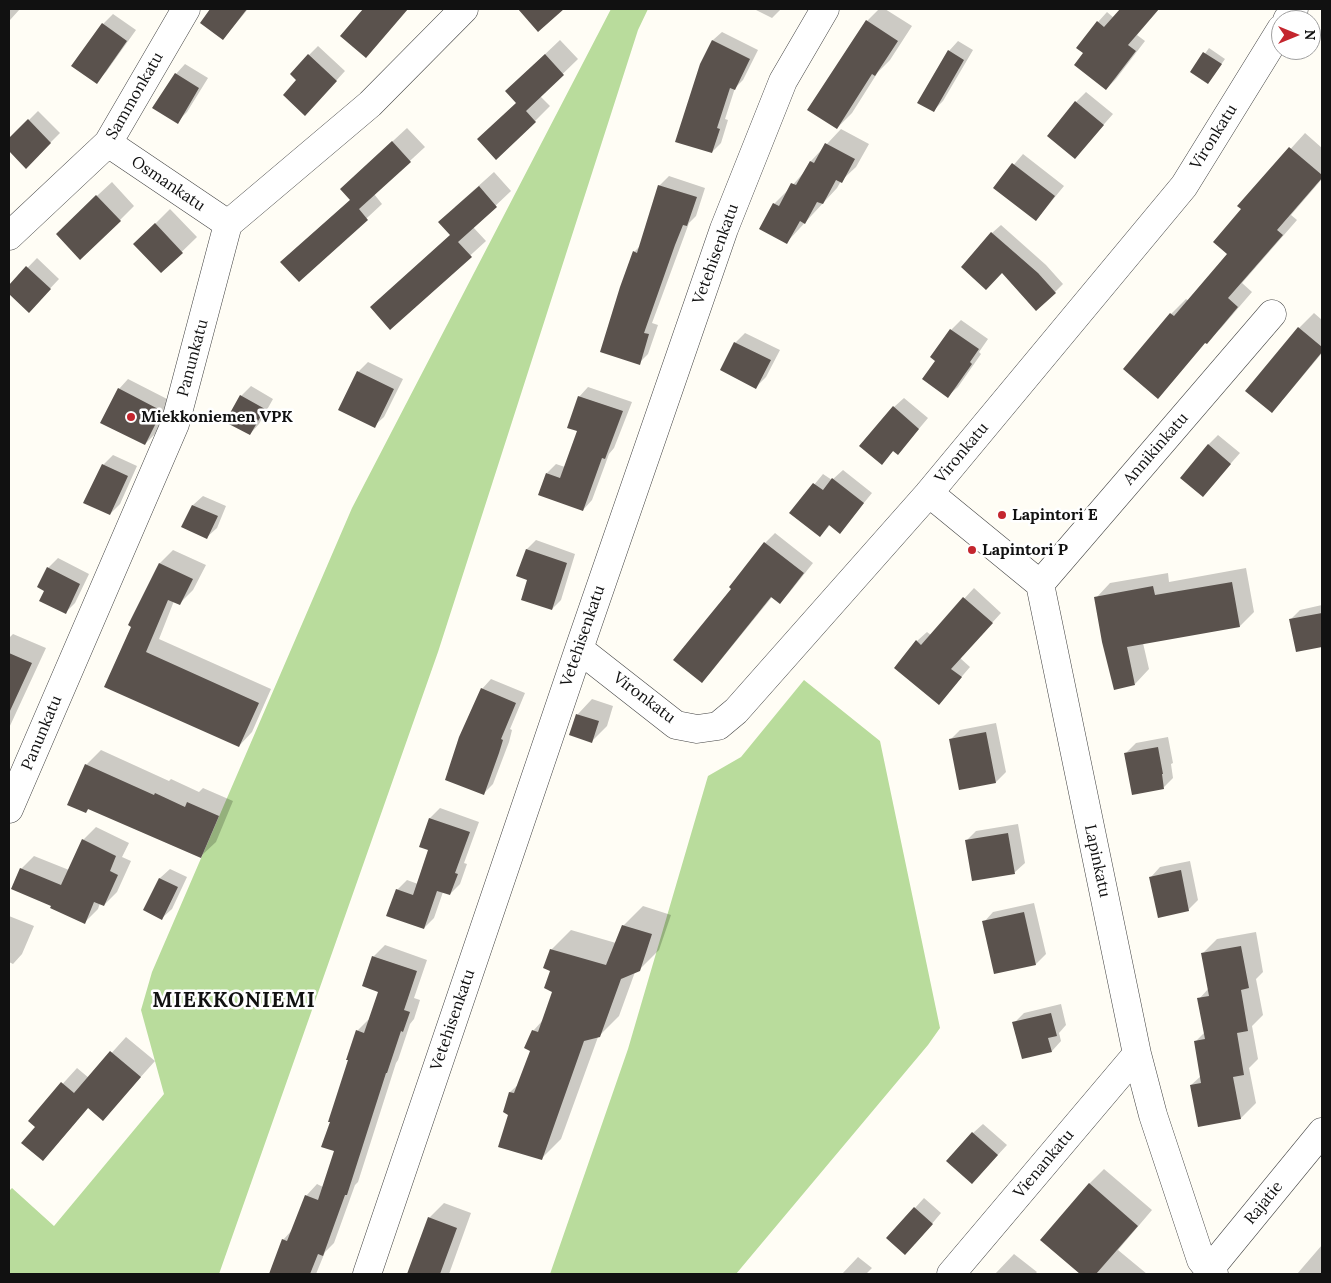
<!DOCTYPE html>
<style>
body{margin:0}
#map{position:relative;width:1331px;height:1283px;overflow:hidden;background:#fffdf5;font-family:Lora,serif}
canvas{display:block}
.frame{position:absolute;inset:0;border:10px solid #111;pointer-events:none}
.north{position:absolute;left:1271px;top:10px;width:50px;height:50px;box-sizing:border-box;background:#fff;border:1px solid #a0a0a0;border-radius:50%;rotate:90deg;font-size:14px;font-weight:700;line-height:20px;text-align:center;color:#111}
.north::after{content:'';display:block;margin:auto;width:18px;height:22px;background:#c4262e;clip-path:polygon(50% 0,100% 100%,50% 72%,0 100%)}
</style>
<div id="map">
<canvas width="1331" height="1283"></canvas>
<div class="frame"></div>
<div class="north">N</div>
</div>
<script>
const context = document.querySelector('canvas').getContext('2d');
context.lineJoin = 'round';
function fillPath(path, color) { context.fillStyle = color; context.fill(path, 'evenodd'); }
const poly = rows => new Path2D(rows.map(r => 'M' + r).join(''));
function strokePath(path, color, width, dash) { context.strokeStyle = color; context.lineWidth = width; context.lineCap = dash ? 'butt' : 'round'; context.setLineDash(dash || []); context.stroke(path); }
function write(font, color, halo, rows, align = 'center') {
  context.font = font + ' Lora,serif'; context.lineWidth = 5; context.setLineDash([]); context.textBaseline = 'middle'; context.strokeStyle = halo; context.fillStyle = color; for (const [text, x, y, turn = 0] of rows) {
    context.save(); context.translate(x, y); context.rotate((+turn || 0) * Math.PI / 180); context.textAlign = isNaN(turn) ? turn : align; if (halo) context.strokeText(text, 0, 0); context.fillText(text, 0, 0); context.restore();
  }
}
fillPath(poly([
 [611,9,648,9,638,30,438,652,219,1274,9,1274,9,1191,12,1188,54,1226,164,1094,141,1010,152,972,352,508],
 [804,680,880,741,940,1028,928,1045,736,1274,550,1274,628,1049,708,776,741,757]
]), '#b9dc9c');
fillPath(poly([
 [9,9,20,9,10,20],
 [212,9,248,9,223,39,202,22],
 [754,9,781,9,772,18],
 [879,9,885,9,912,26,890,60,878,72,852,113,837,128,867,21],
 [1122,9,1159,9,1137,35,1145,41,1116,79,1106,89,1084,53,1098,22,1107,12,1114,18],
 [113,14,136,30,106,72,96,82,103,24],
 [722,32,758,50,743,80,735,88,725,119,728,120,721,143,712,152,713,40],
 [560,40,578,59,540,96,550,106,535,121,517,102,521,77],
 [958,41,973,50,943,101,934,110,949,51],
 [318,46,345,71,315,104,298,80,309,55],
 [1209,48,1225,59,1208,83,1192,72],
 [185,64,208,78,187,112,177,122,176,74],
 [1086,92,1113,114,1075,157,1076,102],
 [38,111,60,133,26,167,9,150,9,140],
 [407,128,425,147,374,194,382,204,299,281,297,248,351,199,341,189],
 [841,129,869,144,856,167,841,181,837,188,787,242,774,204,790,188,806,170,811,161],
 [1305,133,1322,148,1322,179,1291,215,1297,220,1242,283,1252,292,1221,328,1206,342,1172,382,1157,397,1125,369,1171,314,1186,299,1189,301,1229,254,1243,209,1239,206],
 [1023,154,1064,186,1036,220,994,188],
 [494,172,511,191,473,227,486,241,391,328,451,235,455,207],
 [669,176,705,188,696,216,689,223,652,323,658,325,648,354,639,363,634,252,641,245,659,186],
 [112,182,134,206,120,220,72,219],
 [170,209,197,237,161,272,135,244],
 [1001,225,1046,265,1063,284,1055,292,992,233],
 [37,258,59,279,29,311,9,292,9,287],
 [1314,313,1322,320,1322,353,1286,396,1272,411,1247,391,1299,328],
 [961,320,988,339,979,352,981,354,958,387,948,396,937,360,951,330],
 [745,333,780,350,766,377,756,387,722,369,735,343],
 [368,362,403,379,384,417,374,426,358,372],
 [128,379,171,401,155,434,145,444,119,389],
 [251,386,273,399,259,424,250,434,241,396],
 [588,387,632,402,614,448,609,454,592,500,583,510,547,473,556,464,565,467,578,430,579,397],
 [904,398,928,418,907,443,894,450,882,463,894,407],
 [1218,435,1240,453,1203,495,1208,445],
 [113,455,137,466,120,504,110,514,103,465],
 [843,470,872,493,840,532,830,525,820,536,791,513,823,474,832,480],
 [203,496,226,506,217,528,207,537,193,505],
 [775,533,813,563,789,593,780,603,772,597,711,672,702,681,733,588,731,587,765,543],
 [536,540,575,554,561,600,552,609,528,579,527,549],
 [173,550,206,565,193,590,179,604,174,601,159,639,271,689,252,732,239,746,105,686,132,626,129,625,160,563],
 [58,558,89,574,75,603,65,613,48,568],
 [1246,568,1254,612,1240,626,1143,643,1149,669,1135,684,1096,598,1110,583,1168,573,1169,582],
 [974,588,1001,613,960,658,970,667,939,703,917,641,927,632,931,635],
 [1322,605,1322,646,1297,651,1290,620,1300,610],
 [13,634,46,648,9,728,9,638],
 [491,679,525,693,510,729,512,730,509,742,493,784,484,793,482,689],
 [592,699,613,706,607,726,592,741,571,735,578,714],
 [996,723,1006,772,996,782,960,788,950,740,960,730],
 [1168,737,1173,763,1171,764,1173,778,1164,787,1126,753,1136,743],
 [101,750,169,781,171,779,199,792,203,788,233,801,216,842,201,856,89,808,86,812,86,765],
 [440,808,479,822,464,863,467,864,460,884,450,894,443,892,434,918,424,928,397,890,407,880,418,884,429,849,420,846,430,818],
 [1018,824,1025,863,1015,872,973,880,966,841,976,831],
 [96,827,129,843,122,857,131,861,117,892,104,905,100,903,98,909,85,922,53,905,21,869,34,856,69,870,83,840],
 [1190,861,1198,900,1188,910,1151,877,1160,867],
 [170,869,187,877,172,909,162,918,144,910,160,878],
 [1034,903,1046,954,1036,964,995,973,984,922,993,912],
 [643,906,671,915,659,950,639,970,635,972,619,1016,598,1037,561,1139,541,1159,510,1114,510,1092,520,1083,532,1050,533,1031,543,1020,554,991,551,950,571,930,616,943,623,926],
 [9,916,34,926,22,954,13,964,9,962],
 [1256,932,1263,972,1256,979,1263,1015,1252,1026,1258,1059,1249,1068,1256,1103,1241,1118,1199,1125,1191,1085,1201,1076,1195,1042,1205,1032,1199,999,1209,988,1202,954,1217,939],
 [385,945,427,960,414,998,420,1000,414,1019,410,1024,398,1060,396,1063,358,1182,355,1185,334,1243,325,1252,316,1274,270,1274,283,1240,293,1229,306,1196,317,1184,323,1187,335,1151,332,1122,357,1031,368,1020,370,1020,379,991,373,957],
 [1061,1004,1066,1025,1059,1033,1061,1041,1052,1051,1014,1023,1024,1013],
 [126,1037,155,1061,103,1119,89,1107,43,1160,37,1127,29,1121,77,1068,89,1078],
 [983,1124,1007,1145,972,1183,973,1133],
 [1104,1169,1152,1210,1118,1250,1147,1274,1082,1274,1042,1240,1089,1184],
 [924,1198,941,1213,915,1244,915,1208],
 [444,1203,471,1213,449,1274,409,1274,429,1218],
 [1322,1245,1322,1274,1297,1274],
 [1014,1254,1037,1272,1035,1274,995,1274],
 [858,1257,872,1268,866,1274,842,1274]
]), '#0003');
fillPath(poly([
 [210,9,247,9,223,40,200,23],
 [363,9,408,9,366,58,340,36],
 [518,9,564,9,538,32],
 [1120,9,1159,9,1128,45,1136,51,1106,90,1074,65,1083,53,1076,48,1097,21,1104,27],
 [866,20,898,41,875,76,872,74,837,129,807,110],
 [102,23,127,41,97,84,71,66],
 [712,40,750,59,735,90,730,88,717,128,720,129,712,153,675,142,700,64],
 [948,50,964,60,934,112,917,103],
 [1203,52,1222,64,1208,84,1190,72],
 [308,54,337,81,305,116,283,95,296,80,290,74],
 [545,54,564,75,526,111,536,122,496,160,477,139,516,103,505,91],
 [175,73,199,88,178,124,152,108],
 [1075,101,1104,125,1075,159,1047,136],
 [28,119,51,143,26,169,9,151,9,138],
 [392,141,411,162,359,209,368,220,299,282,280,262,350,200,340,189],
 [825,143,855,159,842,183,836,180,823,204,817,202,805,224,800,221,787,244,759,229,773,203,779,206,791,183,796,185,810,161,814,163],
 [1289,147,1322,175,1322,178,1277,230,1283,235,1228,298,1238,307,1207,344,1205,343,1158,399,1123,369,1170,313,1174,316,1227,254,1213,242,1241,209,1237,206],
 [1012,163,1055,196,1036,221,993,188],
 [658,185,697,197,687,226,683,225,675,245,644,333,649,334,640,365,600,352,620,287,633,251,637,253],
 [479,186,497,207,458,242,472,257,390,330,370,307,450,235,438,222],
 [96,195,121,221,80,260,56,234],
 [155,223,183,253,161,273,133,244],
 [991,232,1038,273,1056,293,1036,311,1002,273,986,290,961,267],
 [26,266,51,289,29,313,9,294,9,285],
 [1298,327,1322,347,1322,352,1272,413,1245,391],
 [950,329,979,349,970,362,972,364,948,398,922,379,935,361,930,357],
 [734,342,771,360,756,389,720,370],
 [357,371,394,389,375,428,338,410],
 [118,388,162,411,145,445,100,423],
 [240,395,265,409,250,435,225,422],
 [578,396,623,411,605,459,602,458,583,511,538,495,546,473,560,478,577,431,567,428],
 [893,406,919,429,898,455,893,451,882,465,859,446],
 [1208,444,1231,464,1203,497,1180,478],
 [102,464,128,476,110,515,83,503],
 [832,478,864,503,840,534,829,525,820,537,789,513,813,483,823,490],
 [192,505,218,516,207,539,181,527],
 [764,542,804,573,780,604,771,597,702,683,673,660,731,589,729,587],
 [526,549,567,563,552,610,521,600,527,580,516,576],
 [159,563,193,579,180,605,168,600,146,652,259,703,239,747,104,687,131,627,128,625],
 [47,567,80,584,66,614,39,601,44,591,37,587],
 [1232,582,1240,627,1127,647,1135,685,1114,690,1102,642,1094,597,1153,586,1155,595],
 [963,597,993,623,951,669,962,677,939,705,894,668,916,640,921,645],
 [1322,613,1322,647,1296,652,1289,619],
 [9,653,32,663,9,713],
 [481,688,516,703,501,739,503,740,499,753,484,795,445,780,459,737],
 [576,714,599,721,592,743,569,735],
 [986,732,996,783,959,790,949,739],
 [1158,747,1163,774,1162,774,1164,789,1132,795,1124,753],
 [85,764,154,795,155,793,185,807,187,802,219,816,201,858,88,809,86,813,67,805],
 [429,818,470,832,455,873,458,874,450,895,437,891,424,929,386,916,396,889,413,895,428,850,419,847],
 [1008,833,1015,874,972,881,965,840],
 [82,839,116,856,110,871,118,875,104,906,94,902,85,924,50,908,51,906,11,889,20,868,61,885],
 [1181,870,1189,911,1158,918,1149,877],
 [159,878,178,887,162,920,143,910],
 [1024,912,1036,965,994,974,982,921],
 [622,925,652,934,640,971,621,979,600,1037,584,1041,542,1160,498,1147,508,1115,503,1112,509,1092,514,1093,530,1051,524,1048,532,1030,538,1032,552,992,544,988,550,971,543,968,550,949,606,965],
 [1241,946,1249,988,1241,990,1248,1031,1237,1033,1244,1075,1233,1077,1241,1119,1198,1127,1190,1085,1201,1083,1194,1041,1205,1039,1197,998,1209,996,1201,953],
 [372,956,417,971,404,1010,410,1012,403,1032,401,1031,387,1073,386,1073,347,1195,345,1195,323,1256,318,1254,310,1274,269,1274,282,1239,287,1241,305,1195,318,1200,334,1151,321,1147,330,1122,328,1122,348,1060,346,1060,356,1030,364,1033,378,992,362,986],
 [1051,1013,1057,1036,1048,1038,1052,1052,1022,1059,1012,1022],
 [110,1051,141,1077,103,1121,88,1108,43,1161,21,1143,35,1127,28,1121,61,1082,74,1093],
 [972,1132,998,1155,972,1184,946,1161],
 [1089,1183,1138,1226,1096,1274,1080,1274,1040,1240],
 [914,1207,933,1224,905,1255,886,1238],
 [428,1217,457,1228,440,1274,407,1274]
]), '#5a524d');
const minor = poly([
 [1287,20,1294,9],
 [108,143,228,224],
 [9,236,108,143,186,9],
 [929,493,1040,584,1137,1054,1153,1115,1201,1260,1209,1270],
 [1040,584,1272,314],
 [579,649,676,725,697,729,718,726,736,711,929,493,1184,186,1281,29],
 [9,809,175,424,228,224,370,104,464,9],
 [367,1274,579,649,724,229,783,81,825,9],
 [951,1274,1137,1054],
 [1214,1274,1209,1270,1322,1132]
]);
strokePath(minor, '#444', 29);
strokePath(minor, '#fff', 28);
for (const [x, y, r, color] of [
 [131,417,5,"#c4262e"],
 [1002,515,5,"#c4262e"],
 [972,550,5,"#c4262e"]
]) { const dot = new Path2D(); dot.arc(x, y, r, 0, 2 * Math.PI); context.fillStyle = color; context.fill(dot); strokePath(dot, '#fff', 2); }
write('16px', '#111', '#fff', [
 ["Sammonkatu",135,96,-60],
 ["Vironkatu",1214,137,-58],
 ["Osmankatu",168,184,34],
 ["Vetehisenkatu",716,254,-70],
 ["Panunkatu",193,358,-75],
 ["Annikinkatu",1156,449,-49],
 ["Vironkatu",962,453,-50],
 ["Vetehisenkatu",583,636,-71],
 ["Vironkatu",644,698,37],
 ["Panunkatu",42,733,-67],
 ["Lapinkatu",1097,861,78],
 ["Vetehisenkatu",453,1020,-71],
 ["Vienankatu",1044,1164,-50],
 ["Rajatie",1264,1203,-51]
]);
write('bold 16px', '#111', '#fff', [
 ["Miekkoniemen VPK",141,417],
 ["Lapintori E",1012,515],
 ["Lapintori P",982,550]
], 'left');
context.letterSpacing = '1px';
write('bold 21px', '#111', '#fff', [
 ["MIEKKONIEMI",234,1001]
]);
context.letterSpacing = '0px';
</script>
